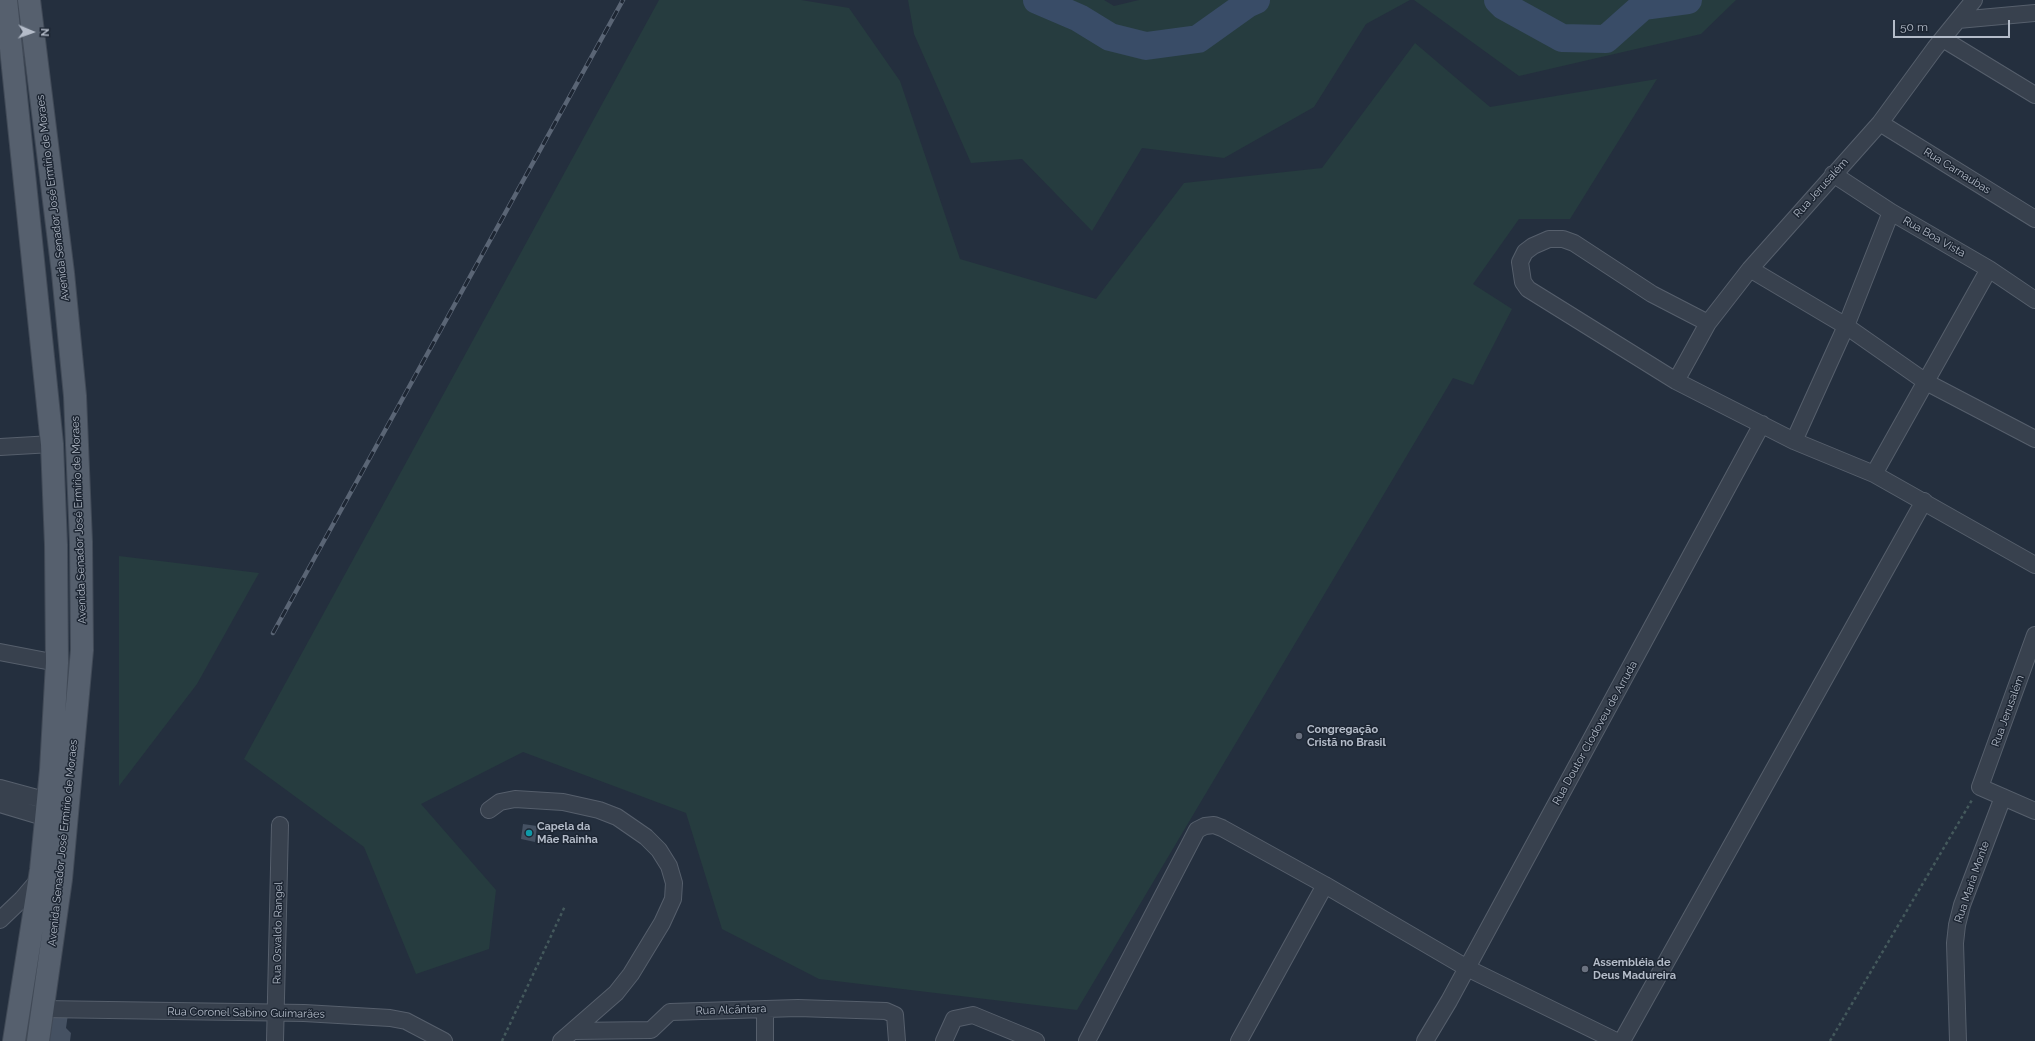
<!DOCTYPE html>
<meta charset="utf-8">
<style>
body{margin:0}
#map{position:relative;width:2035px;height:1041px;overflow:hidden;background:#242f3e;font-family:Raleway,sans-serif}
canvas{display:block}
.north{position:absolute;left:12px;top:12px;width:40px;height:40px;-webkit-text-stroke:3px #1d2633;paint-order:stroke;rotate:92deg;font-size:11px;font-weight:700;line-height:16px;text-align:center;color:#b4bcc9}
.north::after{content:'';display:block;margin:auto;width:14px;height:18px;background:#b4bcc9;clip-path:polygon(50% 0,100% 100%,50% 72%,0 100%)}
.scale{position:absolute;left:1893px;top:20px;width:117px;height:18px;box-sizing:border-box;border:2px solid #b4bcc9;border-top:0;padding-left:5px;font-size:12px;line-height:14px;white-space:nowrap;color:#b4bcc9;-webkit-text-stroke:3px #1d2633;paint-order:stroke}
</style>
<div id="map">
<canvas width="2035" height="1041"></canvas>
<div class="north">N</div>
<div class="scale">50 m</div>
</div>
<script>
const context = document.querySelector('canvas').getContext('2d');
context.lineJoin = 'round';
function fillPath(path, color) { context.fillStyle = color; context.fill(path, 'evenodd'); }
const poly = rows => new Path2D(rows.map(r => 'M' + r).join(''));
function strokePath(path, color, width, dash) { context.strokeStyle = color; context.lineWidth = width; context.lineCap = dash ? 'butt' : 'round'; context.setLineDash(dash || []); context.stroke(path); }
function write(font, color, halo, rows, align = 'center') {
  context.font = font + ' Raleway,sans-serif'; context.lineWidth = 3; context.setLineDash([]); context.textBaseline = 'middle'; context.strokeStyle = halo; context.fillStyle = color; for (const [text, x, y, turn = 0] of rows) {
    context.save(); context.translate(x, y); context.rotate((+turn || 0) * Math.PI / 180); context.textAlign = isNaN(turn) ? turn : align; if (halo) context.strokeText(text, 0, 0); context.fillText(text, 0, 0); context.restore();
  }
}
fillPath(poly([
 [659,0,801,0,849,8,900,81,960,259,1096,299,1184,183,1322,168,1415,43,1490,107,1657,79,1570,219,1519,219,1473,284,1512,309,1473,385,1453,378,1077,1010,819,979,722,929,686,813,523,752,421,804,496,890,489,949,416,974,364,847,244,759],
 [908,0,1104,0,1114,6,1139,0,1410,0,1366,24,1314,107,1224,158,1142,148,1092,231,1022,159,971,163,914,34],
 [1414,0,1736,0,1701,34,1519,76],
 [119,556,259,573,197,684,119,786]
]), '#263c3f');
strokePath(poly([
 [1037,0,1079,18,1110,37,1146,46,1198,39,1247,4,1256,0],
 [1498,0,1504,6,1562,38,1606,39,1643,6,1688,0]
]), '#394c67', 28);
fillPath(poly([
 [523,824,537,826,535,842,521,839],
 [50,1011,68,1014,66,1028,71,1033,70,1041,45,1041]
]), '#455162');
const street = poly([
 [1958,20,2035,13],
 [1943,39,2035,95],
 [1880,123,2035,219],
 [1833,174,1891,212,1989,269,2035,300],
 [1750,269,1846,326,1926,382,2035,439],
 [1708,323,1652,294,1574,243,1563,239,1549,239,1533,246,1525,252,1520,262,1523,282,1528,289,1676,381,1794,441,1874,474,2035,565],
 [1676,381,1708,323,1750,269,1880,123,1935,48,1974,0],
 [1794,441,1846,326,1891,212],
 [0,447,52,444],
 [1874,474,1989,269],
 [2035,635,1980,787,2035,811],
 [0,652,57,663],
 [0,788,48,801],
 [0,804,47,818],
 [489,810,500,802,515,799,563,802,599,810,617,817,646,837,659,850,669,866,674,883,673,899,662,923,631,974,616,993,561,1041],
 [0,920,22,899,40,878],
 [44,1009,304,1013,390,1018,406,1021,444,1041],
 [573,1031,651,1030,670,1012,798,1008,886,1011,895,1015,897,1041],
 [275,1041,280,825],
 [765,1041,765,1009],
 [944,1041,954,1019,973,1015,1036,1041],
 [1087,1041,1197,830,1205,826,1214,825,1222,828,1325,885,1467,968,1616,1041],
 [1239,1041,1325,885],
 [1425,1041,1449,1001,1762,424],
 [1622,1041,1924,501],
 [1958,1041,1955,943,1957,925,1962,905,2003,797]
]);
const primary = poly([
 [6,0,52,444,56,545,57,663,51,770,41,870,14,1041],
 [29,0,63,273,75,396,81,542,82,650,61,879,38,1041]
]);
strokePath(street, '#565f6c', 18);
strokePath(primary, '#414a57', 24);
strokePath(poly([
 [502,1041,565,906],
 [1830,1041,1972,800]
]), '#44595c', 2.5, [3, 3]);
strokePath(street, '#38414e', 16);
strokePath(primary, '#56606e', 22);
const rail = poly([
 [273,633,623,0]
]);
strokePath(rail, '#5a6575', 4.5);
strokePath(rail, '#1d2633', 3, [9]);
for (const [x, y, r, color] of [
 [1299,736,4,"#6b7280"],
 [529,833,4,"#0f9aa8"],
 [1585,969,4,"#6b7280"]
]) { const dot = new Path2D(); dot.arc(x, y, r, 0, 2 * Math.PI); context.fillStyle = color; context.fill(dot); strokePath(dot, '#1d2633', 1.5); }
write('11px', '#b4bcc9', '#1d2633', [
 ["Rua Carnaubas",1957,171,32],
 ["Rua Jerusalém",1821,188,-48],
 ["Avenida Senador José Ermírio de Moraes",53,198,-97],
 ["Rua Boa Vista",1934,237,30],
 ["Avenida Senador José Ermírio de Moraes",79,520,-92],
 ["Rua Jerusalém",2008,711,-70],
 ["Rua Doutor Clodoveu de Arruda",1595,733,-61],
 ["Avenida Senador José Ermírio de Moraes",63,843,-84],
 ["Rua Maria Monte",1972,882,-71],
 ["Rua Osvaldo Rangel",278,933,-89],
 ["Rua Alcãntara",731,1010,-2],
 ["Rua Coronel Sabino Guimarães",246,1013,1]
]);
write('bold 11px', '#b4bcc9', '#1d2633', [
 ["Congregação",1307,730],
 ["Cristã no Brasil",1307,743],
 ["Capela da",537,827],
 ["Mãe Rainha",537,840],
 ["Assembléia de",1593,963],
 ["Deus Madureira",1593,976]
], 'left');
</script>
